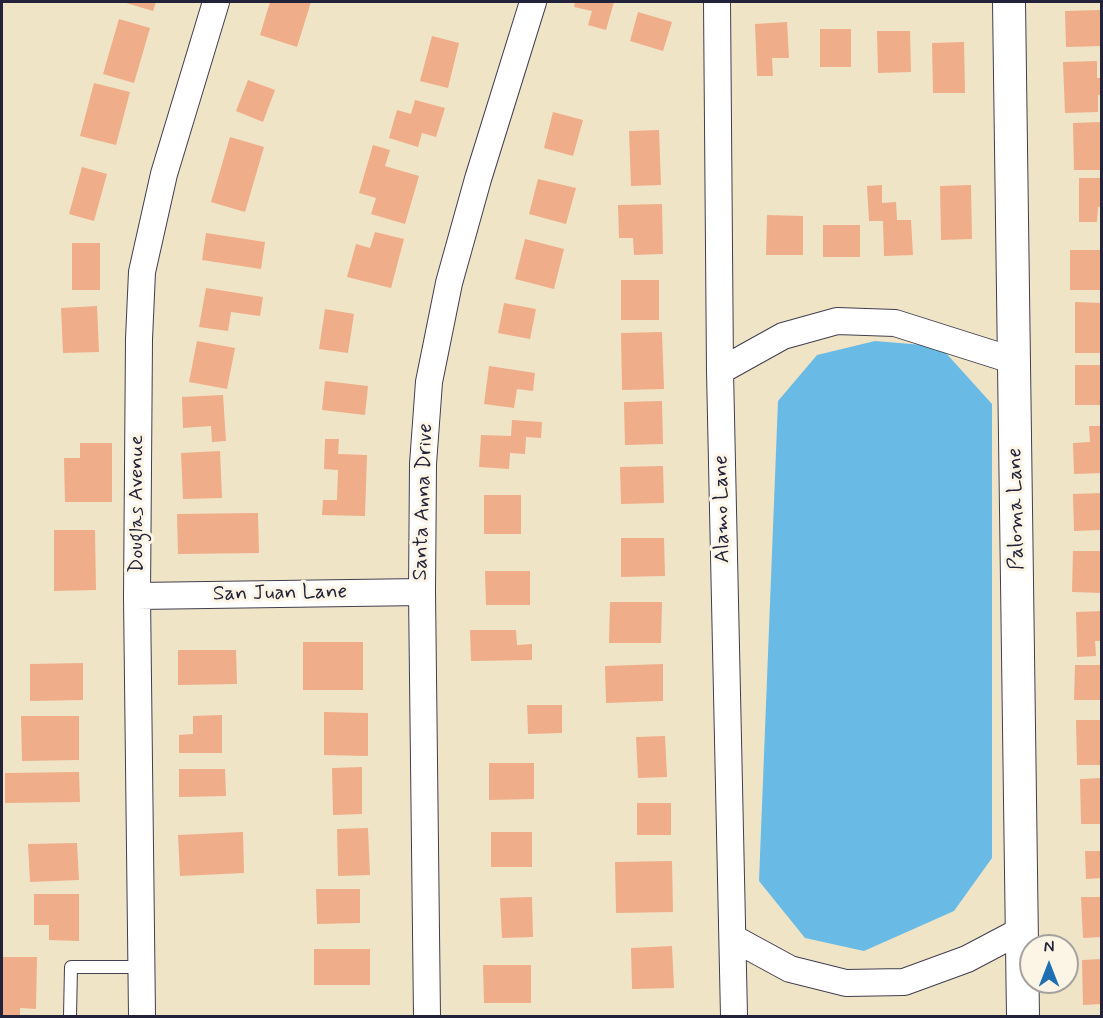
<!DOCTYPE html>
<style>
body{margin:0}
#map{position:relative;width:1103px;height:1018px;overflow:hidden;background:#f0e4c7;font-family:Mynerve,sans-serif}
canvas{display:block}
.frame{position:absolute;inset:0;border:3px solid #22223b;pointer-events:none}
.north{position:absolute;left:1019px;top:934px;width:60px;height:60px;box-sizing:border-box;background:#fcf5e5;border:2px solid #a5a1a1;border-radius:50%;rotate:0deg;font-size:16px;font-weight:700;line-height:24px;text-align:center;color:#22223b}
.north::after{content:'';display:block;margin:auto;width:21px;height:27px;background:#1f6fb2;clip-path:polygon(50% 0,100% 100%,50% 72%,0 100%)}
</style>
<div id="map">
<canvas width="1103" height="1018"></canvas>
<div class="frame"></div>
<div class="north">N</div>
</div>
<script>
const context = document.querySelector('canvas').getContext('2d');
context.lineJoin = 'round';
function fillPath(path, color) { context.fillStyle = color; context.fill(path, 'evenodd'); }
const poly = rows => new Path2D(rows.map(r => 'M' + r).join(''));
function strokePath(path, color, width, dash) { context.strokeStyle = color; context.lineWidth = width; context.lineCap = dash ? 'butt' : 'round'; context.setLineDash(dash || []); context.stroke(path); }
function write(font, color, halo, rows, align = 'center') {
  context.font = font + ' Mynerve,sans-serif'; context.lineWidth = 6; context.setLineDash([]); context.textBaseline = 'middle'; context.strokeStyle = halo; context.fillStyle = color; for (const [text, x, y, turn = 0] of rows) {
    context.save(); context.translate(x, y); context.rotate((+turn || 0) * Math.PI / 180); context.textAlign = isNaN(turn) ? turn : align; if (halo) context.strokeText(text, 0, 0); context.fillText(text, 0, 0); context.restore();
  }
}
fillPath(poly([
 [875,341,923,345,945,352,992,404,992,858,954,911,864,951,805,938,759,881,778,401,817,355]
]), '#69bbe5');
fillPath(poly([
 [127,2,156,2,153,11,126,3],
 [270,2,311,2,297,47,260,35],
 [575,2,614,2,606,30,588,25,592,11,574,7],
 [1102,10,1102,46,1066,47,1065,11],
 [638,12,672,22,663,51,630,41],
 [119,19,150,28,134,83,103,74],
 [787,22,789,58,772,58,773,76,757,76,755,24],
 [820,29,851,29,851,67,820,67],
 [877,31,910,31,911,72,878,73],
 [432,36,459,43,448,88,420,81],
 [964,42,965,93,933,93,932,43],
 [1097,61,1097,78,1102,78,1102,95,1098,95,1098,112,1065,113,1063,62],
 [248,80,275,90,263,122,236,111],
 [94,83,130,92,116,145,80,136],
 [415,100,445,108,436,137,422,133,418,147,389,138,397,110,411,114],
 [553,112,583,120,573,156,544,148],
 [1101,122,1102,170,1074,170,1073,123],
 [659,130,661,185,631,186,629,131],
 [230,137,264,147,245,212,211,202],
 [373,145,390,150,385,166,419,176,405,224,371,214,376,198,359,193],
 [82,167,107,174,94,221,69,214],
 [1079,178,1102,178,1102,207,1098,207,1097,222,1079,222],
 [538,179,576,188,566,224,529,214],
 [882,185,882,203,896,202,897,220,911,220,913,255,884,256,883,221,869,221,867,186],
 [971,185,972,239,941,240,940,186],
 [662,204,663,254,634,255,633,238,619,238,618,205],
 [767,215,803,216,803,255,766,255],
 [823,225,860,225,860,257,823,257],
 [375,232,404,239,391,288,347,277,356,244,370,248],
 [206,233,265,242,261,269,202,260],
 [525,239,564,249,554,289,515,279],
 [72,243,100,243,100,290,72,290],
 [1070,250,1101,250,1101,290,1070,290],
 [621,280,659,280,659,320,621,320],
 [206,288,263,297,260,316,231,312,228,331,199,327],
 [1075,302,1102,303,1102,353,1075,353],
 [504,303,536,309,530,339,498,333],
 [97,306,99,352,63,353,61,308],
 [325,309,354,314,348,353,319,349],
 [662,332,664,389,622,390,621,333],
 [197,341,235,348,227,389,189,382],
 [1075,365,1102,365,1102,405,1075,405],
 [489,366,535,373,533,391,517,389,514,408,484,404],
 [325,381,368,386,365,415,322,410],
 [223,395,226,441,212,442,211,426,183,428,182,397],
 [662,401,663,444,625,445,624,402],
 [512,420,542,422,541,438,526,437,525,454,510,453,509,469,479,467,481,435,511,436],
 [1089,426,1102,426,1102,473,1074,474,1073,443,1090,442],
 [325,439,339,439,338,454,367,455,365,516,322,515,323,500,337,500,338,470,324,469],
 [80,443,112,443,112,502,65,502,64,458,80,458],
 [220,451,222,498,183,499,181,453],
 [663,466,664,503,621,504,620,467],
 [1102,493,1102,530,1074,531,1073,494],
 [484,495,521,495,521,534,484,534],
 [258,513,259,553,178,554,177,514],
 [54,530,95,530,96,590,54,591],
 [621,538,664,538,665,576,621,577],
 [1073,551,1102,551,1102,593,1072,592],
 [485,571,530,571,530,605,486,605],
 [610,602,662,602,661,643,609,643],
 [1102,611,1102,641,1095,641,1096,656,1077,657,1076,612],
 [470,630,516,630,517,645,532,644,532,660,471,661],
 [303,642,363,642,363,690,303,690],
 [178,650,236,650,237,684,178,685],
 [83,663,83,700,30,701,30,664],
 [663,664,663,701,606,703,605,666],
 [1075,665,1102,665,1102,700,1074,700],
 [527,705,562,705,562,733,528,734],
 [324,712,368,713,368,756,324,755],
 [222,715,222,753,179,753,179,735,193,734,193,716],
 [21,716,79,716,79,760,22,761],
 [1076,720,1102,720,1102,765,1077,765],
 [665,736,667,777,638,778,636,737],
 [489,763,534,763,534,799,489,800],
 [362,767,362,814,333,815,332,768],
 [179,769,225,769,226,796,179,797],
 [79,772,80,802,5,803,5,773],
 [1102,778,1102,824,1081,824,1080,779],
 [637,803,671,803,671,835,637,835],
 [368,828,370,875,338,876,337,829],
 [243,832,244,873,180,876,178,835],
 [491,832,532,832,532,867,491,867],
 [77,843,79,880,30,882,28,844],
 [1085,851,1102,851,1102,878,1086,879],
 [672,861,673,912,616,913,615,862],
 [316,889,360,889,360,923,317,924],
 [34,894,79,894,79,941,49,940,49,925,34,925],
 [532,897,533,937,502,938,500,898],
 [1081,897,1102,897,1102,937,1083,938],
 [672,946,674,988,632,989,631,948],
 [314,949,370,949,370,985,314,985],
 [2,957,37,957,36,1009,20,1008,20,1016,2,1016],
 [1102,959,1102,1004,1083,1005,1082,960],
 [483,965,531,965,531,1003,484,1003]
]), '#efad89');
const service = poly([
 [70,1016,71,967,141,967]
]);
const minor = poly([
 [717,2,720,371,734,1016],
 [720,371,783,336,837,321,895,323,1015,361],
 [137,596,422,592],
 [733,938,790,969,846,983,904,982,967,959,1022,930],
 [142,1016,137,596,139,339,142,272,164,174,216,2],
 [427,1016,422,592,423,464,429,382,449,283,478,179,533,2]
]);
const tertiary = poly([
 [1009,2,1023,1016]
]);
strokePath(service, '#413f50', 14);
strokePath(minor, '#413f50', 28);
strokePath(tertiary, '#413f50', 34);
strokePath(service, '#fff', 12);
strokePath(minor, '#fff', 26);
strokePath(tertiary, '#fff', 32);
write('21px', '#22223b', '#fcf5e5', [
 ["Santa Anna Drive",424,502,-88],
 ["Douglas Avenue",138,504,-90],
 ["Alamo Lane",723,509,-91],
 ["Paloma Lane",1017,509,-91],
 ["San Juan Lane",280,594,-1]
]);
</script>
